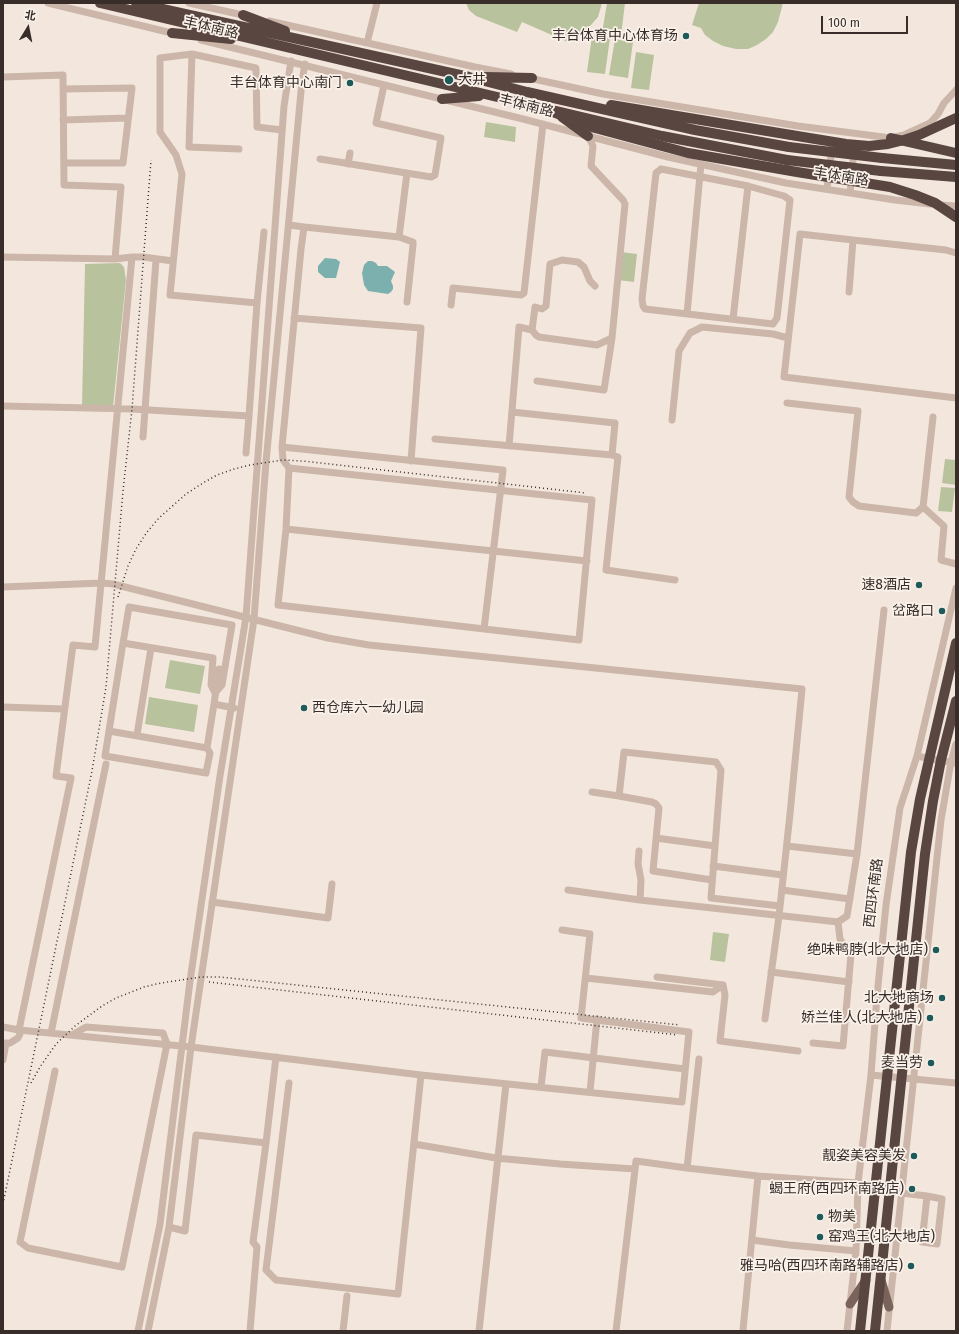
<!DOCTYPE html>
<meta charset="utf-8">
<style>
body{margin:0}
#map{position:relative;width:959px;height:1334px;overflow:hidden;background:#f3e7dd;font-family:"Fira Sans","Noto Sans SC",sans-serif}
canvas{display:block}
.frame{position:absolute;inset:0;border:4px solid #382d29;pointer-events:none}
.north{position:absolute;left:8px;top:8px;width:40px;height:40px;-webkit-text-stroke:3px #faf2ea;paint-order:stroke;rotate:10deg;font-size:11px;font-weight:700;line-height:16px;text-align:center;color:#382d29}
.north::after{content:'';display:block;margin:auto;width:14px;height:18px;background:#382d29;clip-path:polygon(50% 0,100% 100%,50% 72%,0 100%)}
.scale{position:absolute;left:821px;top:16px;width:87px;height:18px;box-sizing:border-box;border:2px solid #382d29;border-top:0;padding-left:5px;font-size:12px;line-height:14px;white-space:nowrap;color:#382d29;-webkit-text-stroke:3px #faf2ea;paint-order:stroke}
</style>
<div id="map">
<canvas width="959" height="1334"></canvas>
<div class="frame"></div>
<div class="north">北</div>
<div class="scale">100 m</div>
</div>
<script>
const context = document.querySelector('canvas').getContext('2d');
context.lineJoin = 'round';
function fillPath(path, color) { context.fillStyle = color; context.fill(path, 'evenodd'); }
const poly = rows => new Path2D(rows.map(r => 'M' + r).join(''));
function strokePath(path, color, width, dash) { context.strokeStyle = color; context.lineWidth = width; context.lineCap = dash ? 'butt' : 'round'; context.setLineDash(dash || []); context.stroke(path); }
function write(font, color, halo, rows, align = 'center') {
  context.font = font + ' "Fira Sans","Noto Sans SC",sans-serif'; context.lineWidth = 3.5; context.setLineDash([]); context.textBaseline = 'middle'; context.strokeStyle = halo; context.fillStyle = color; for (const [text, x, y, turn = 0] of rows) {
    context.save(); context.translate(x, y); context.rotate((+turn || 0) * Math.PI / 180); context.textAlign = isNaN(turn) ? turn : align; if (halo) context.strokeText(text, 0, 0); context.fillText(text, 0, 0); context.restore();
  }
}
fillPath(poly([
 [466,3,602,3,598,17,584,33,568,42,522,22,517,32,476,16,469,10],
 [607,3,625,3,621,36,602,33],
 [699,3,783,3,778,22,773,32,766,39,757,45,748,49,736,49,723,46,713,41,705,35,701,28,692,25],
 [592,36,610,38,605,74,587,72],
 [615,39,633,42,628,78,609,75],
 [636,52,654,55,649,90,631,88],
 [486,122,516,127,515,142,484,137],
 [621,252,637,254,634,282,618,280],
 [120,263,124,267,126,280,113,407,82,407,85,264],
 [945,459,956,460,956,485,942,483],
 [941,487,955,488,952,512,938,511],
 [170,660,205,666,200,694,165,688],
 [149,697,198,705,194,732,145,724],
 [713,932,729,934,725,962,710,960]
]), '#b8c29d');
fillPath(poly([
 [325,258,336,259,340,262,336,278,325,278,318,272,318,266],
 [368,261,372,261,376,263,378,266,387,266,395,272,391,281,393,286,393,289,391,292,388,294,368,291,364,285,362,273,364,265]
]), '#7cb0af');
strokePath(poly([
 [48,3,176,34],
 [189,3,247,16],
 [269,21,475,67,511,74],
 [201,40,523,119,668,157,786,183,895,200,930,204],
 [367,43,377,3],
 [192,54,160,58,160,132,176,155,182,174,170,295,257,303,264,232],
 [3,77,63,75,64,185,121,187,115,259,132,257,95,647,73,645,56,776,71,778,19,1030,20,1034,18,1038,10,1043,3,1044],
 [529,78,603,94,798,126,891,138,904,135,930,123,938,114,944,103,956,90],
 [63,89,132,88,123,163,64,163],
 [63,120,128,118],
 [588,136,593,146,591,166,623,200,625,204,612,338,597,345,539,337,536,335,532,330,535,307,542,309,546,306,550,264,562,260,578,262,584,267,590,281,595,286],
 [239,149,189,147,192,54,256,68,257,127,282,130],
 [320,159,431,177,435,175,441,138,376,123,384,85],
 [348,164,350,153],
 [661,169,748,186,784,196,790,200,777,318,773,324,645,309,643,306,642,299,656,173,661,169],
 [827,189,832,148],
 [850,193,854,150],
 [940,205,956,206],
 [289,225,304,227,301,249,282,447,283,460,289,468,286,529,278,605,579,640,592,500,289,468],
 [304,227,399,237,407,173],
 [399,237,413,242,413,245,407,302],
 [853,240,800,234,784,377,956,398],
 [3,257,115,259],
 [132,257,143,257,173,261],
 [849,292,853,240,946,250,956,253],
 [451,305,453,288,521,295,524,293,543,124],
 [687,314,701,164],
 [294,318,421,328,411,461],
 [733,319,748,186],
 [537,381,604,390,612,338],
 [787,403,858,411,849,497,853,502,859,506,916,513,923,507],
 [3,406,132,409,249,416,257,303],
 [933,417,923,507,944,526,941,560,956,564],
 [672,420,679,351,690,333,702,327,773,334,788,338],
 [143,437,156,260],
 [435,439,612,455,615,423,512,412],
 [509,446,519,327,532,330],
 [282,447,503,470,484,629],
 [246,453,249,416],
 [612,455,618,457,606,570,675,580],
 [286,529,587,561],
 [3,587,102,583,113,584,328,638,369,645,802,689,790,814,779,916,765,1019],
 [123,643,213,658,211,685,215,693,222,685,232,625,129,607,123,643,109,731,207,748,214,704],
 [219,669,214,704,234,708],
 [3,707,64,709],
 [109,731,105,756,206,773,210,753,207,748],
 [137,735,151,648],
 [917,756,942,761,956,763],
 [592,792,619,796,624,752,716,762,721,770,711,898,780,906],
 [619,796,652,802,656,804,659,808,653,871,712,880],
 [656,838,715,846],
 [787,846,857,854],
 [639,851,638,864,641,880,640,900],
 [713,866,783,875],
 [568,890,640,900,838,922,847,916,857,854,884,610],
 [782,890,850,899],
 [212,902,328,918,332,884],
 [771,972,849,982],
 [657,977,723,985],
 [586,978,713,992,723,985,725,995,720,1041,798,1051],
 [3,1027,19,1030,191,1047,421,1075,682,1102,689,1032,581,1018,590,934,562,930],
 [51,1033,106,764],
 [813,1043,843,1046,851,954,840,939,838,922],
 [3,1060,6,1043],
 [55,1071,20,1242,28,1248,122,1267,167,1044,163,1033,86,1027,72,1035],
 [871,1075,956,1083],
 [289,1083,266,1270,276,1280,398,1294,421,1075],
 [541,1087,545,1052,685,1069],
 [590,1092,597,1019],
 [414,1144,496,1158,560,1164,635,1169],
 [687,1168,758,1176,858,1183],
 [901,1193,927,1196,942,1199,937,1244,922,1242,927,1196],
 [169,1227,185,1231,196,1135,266,1143,276,1057],
 [752,1240,789,1245,856,1251],
 [743,1330,758,1176],
 [138,1331,160,1224,190,981,220,776,246,617,284,106,291,61],
 [148,1331,169,1227,191,1047,254,619,266,462,302,81,305,64],
 [250,1331,257,1247,253,1242,266,1143],
 [343,1331,347,1296],
 [479,1331,506,1084],
 [616,1331,636,1161,687,1168,699,1059],
 [847,1331,856,1251,858,1183,871,1075,877,996,886,905,900,808,917,756,956,588],
 [887,1331,941,820,951,762,956,744]
]), '#cbb6a9', 7);
strokePath(poly([
 [881,1280,889,1307],
 [850,1304,866,1280]
]), '#7a635a', 9);
strokePath(poly([
 [100,3,662,136,787,160],
 [136,3,469,77,527,92,695,130,789,147],
 [243,15,285,31],
 [172,33,231,39],
 [486,77,532,78],
 [442,99,479,96],
 [611,105,791,135],
 [562,117,588,136],
 [891,138,956,153],
 [882,158,956,165],
 [881,171,956,177]
]), '#594640', 10);
strokePath(poly([
 [118,597,128,566,136,549,147,532,159,518,186,494,203,483,217,475,234,469,250,465,283,460,303,461,586,493],
 [209,982,678,1035],
 [31,1083,40,1067,56,1044,75,1026,102,1006,116,998,144,987,161,983,201,977,220,977,680,1025],
 [3,1204,92,771,106,687,123,491,132,409,151,160]
]), '#382d29', 1.5, [1, 3]);
strokePath(poly([
 [553,112,595,128,688,153,797,172,890,187,915,195,935,203,956,217],
 [791,135,846,144,869,146,888,144,904,140,919,135,956,118],
 [789,147,882,158],
 [787,160,881,171],
 [860,1331,911,852,920,799,956,643],
 [875,1331,925,854,933,801,941,760,956,701]
]), '#594640', 10);
for (const [x, y, r, color] of [
 [686,36,4,"#1e5a5a"],
 [449,80,5,"#1e5a5a"],
 [350,83,4,"#1e5a5a"],
 [919,585,4,"#1e5a5a"],
 [942,611,4,"#1e5a5a"],
 [304,708,4,"#1e5a5a"],
 [936,950,4,"#1e5a5a"],
 [942,998,4,"#1e5a5a"],
 [930,1018,4,"#1e5a5a"],
 [931,1063,4,"#1e5a5a"],
 [914,1156,4,"#1e5a5a"],
 [912,1189,4,"#1e5a5a"],
 [820,1217,4,"#1e5a5a"],
 [820,1237,4,"#1e5a5a"],
 [911,1266,4,"#1e5a5a"]
]) { const dot = new Path2D(); dot.arc(x, y, r, 0, 2 * Math.PI); context.fillStyle = color; context.fill(dot); strokePath(dot, '#faf2ea', 1.5); }
write('14px', '#382d29', '#faf2ea', [
 ["丰体南路",211,28,13],
 ["丰体南路",526,106,14],
 ["丰体南路",841,177,9],
 ["西四环南路",874,893,-83]
]);
write('14px', '#382d29', '#faf2ea', [
 ["丰台体育中心体育场",678,36],
 ["大井",458,80,"left"],
 ["丰台体育中心南门",342,83],
 ["速8酒店",911,585],
 ["岔路口",934,611],
 ["西仓库六一幼儿园",312,708,"left"],
 ["绝味鸭脖(北大地店)",928,950],
 ["北大地商场",934,998],
 ["娇兰佳人(北大地店)",922,1018],
 ["麦当劳",923,1063],
 ["靓姿美容美发",906,1156],
 ["蝎王府(西四环南路店)",904,1189],
 ["物美",828,1217,"left"],
 ["窑鸡王(北大地店)",828,1237,"left"],
 ["雅马哈(西四环南路辅路店)",903,1266]
], 'right');
</script>
